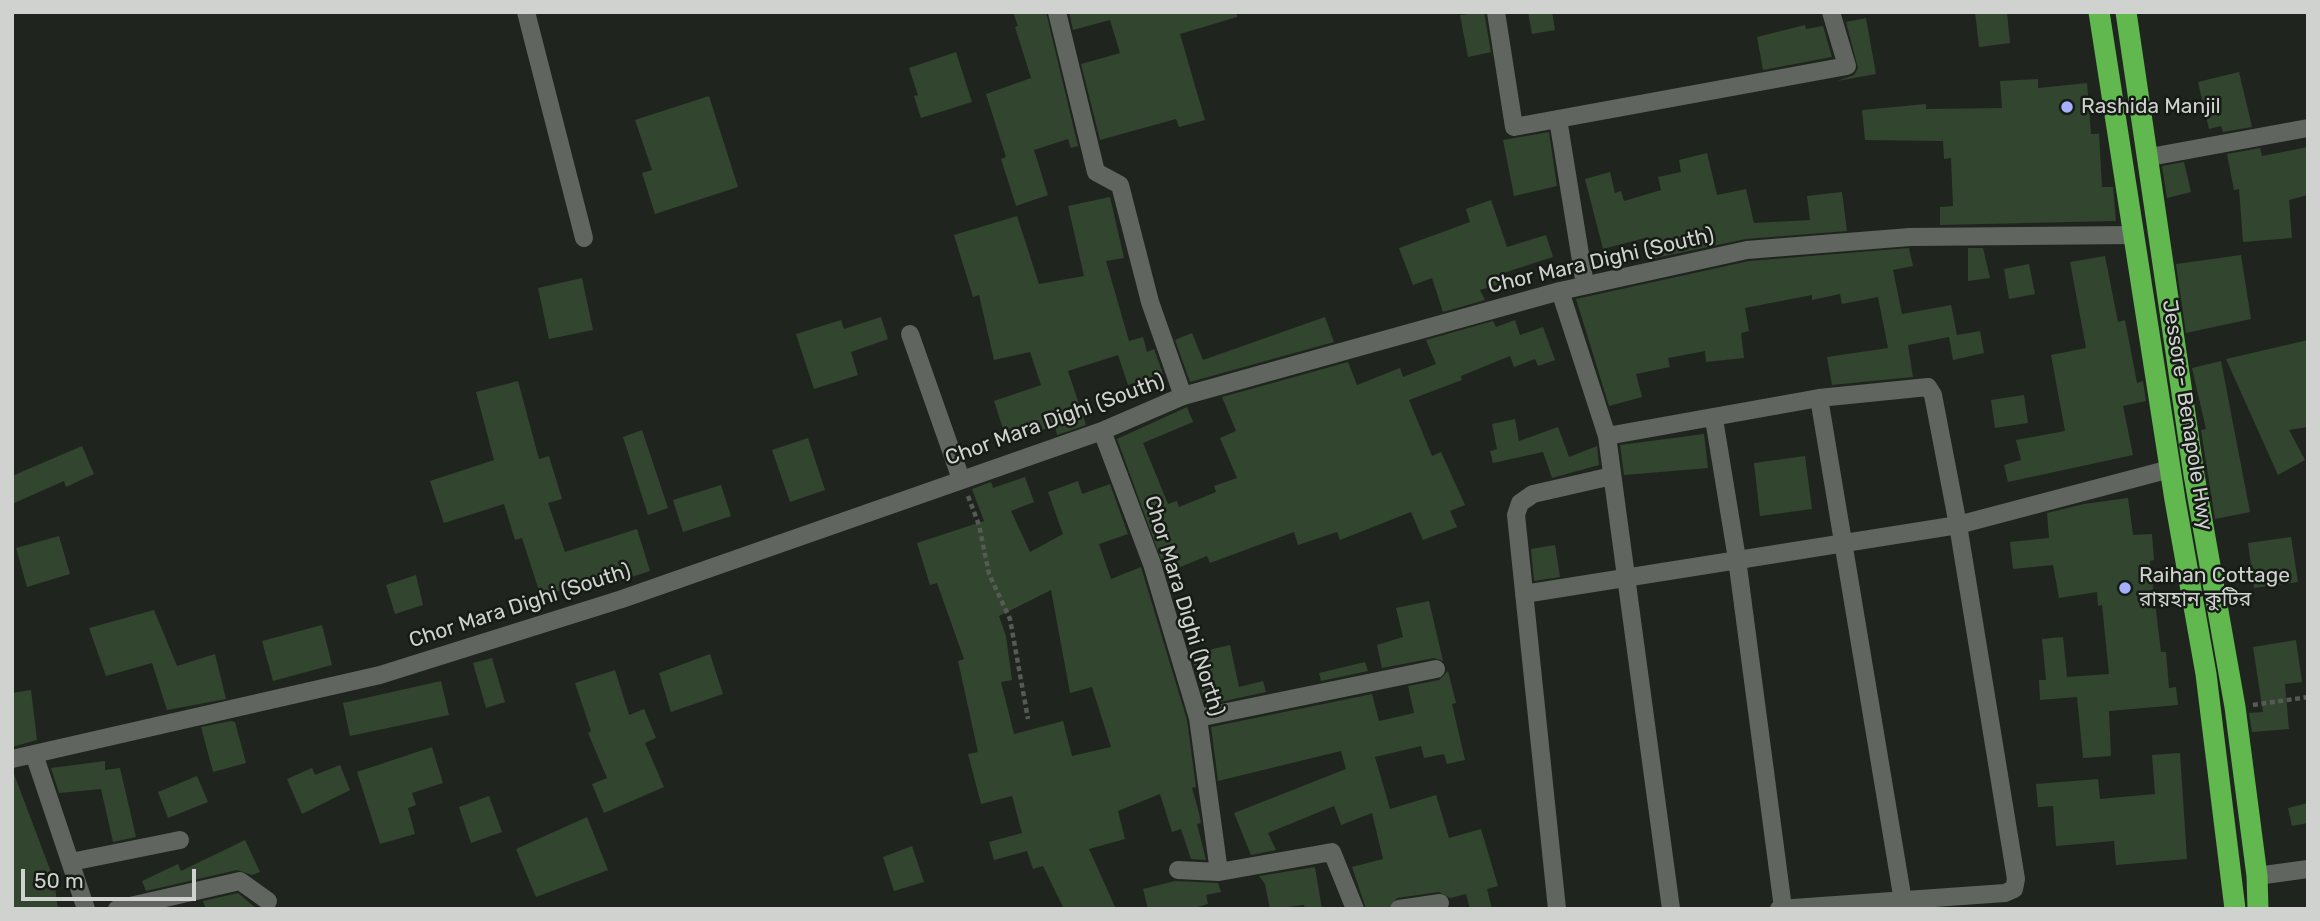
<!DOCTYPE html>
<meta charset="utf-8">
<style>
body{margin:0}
#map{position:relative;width:2320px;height:921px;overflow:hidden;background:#1f251e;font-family:Rubik,sans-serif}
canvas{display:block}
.frame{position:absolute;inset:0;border:14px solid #cfd2ce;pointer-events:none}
.scale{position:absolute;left:21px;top:869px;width:175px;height:32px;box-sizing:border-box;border:4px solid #cfd2ce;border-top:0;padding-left:9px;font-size:21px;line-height:24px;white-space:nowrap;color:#cfd2ce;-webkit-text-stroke:5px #161b15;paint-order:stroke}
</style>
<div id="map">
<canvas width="2320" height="921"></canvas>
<div class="frame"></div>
<div class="scale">50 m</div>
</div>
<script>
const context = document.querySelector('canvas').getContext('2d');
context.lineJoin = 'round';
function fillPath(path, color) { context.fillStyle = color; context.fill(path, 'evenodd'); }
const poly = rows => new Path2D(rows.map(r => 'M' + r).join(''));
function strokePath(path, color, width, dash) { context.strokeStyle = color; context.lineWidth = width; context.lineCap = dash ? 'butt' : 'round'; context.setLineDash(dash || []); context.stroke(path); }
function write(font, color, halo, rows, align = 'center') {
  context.font = font + ' Rubik,"Noto Sans Bengali",sans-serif'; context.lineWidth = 5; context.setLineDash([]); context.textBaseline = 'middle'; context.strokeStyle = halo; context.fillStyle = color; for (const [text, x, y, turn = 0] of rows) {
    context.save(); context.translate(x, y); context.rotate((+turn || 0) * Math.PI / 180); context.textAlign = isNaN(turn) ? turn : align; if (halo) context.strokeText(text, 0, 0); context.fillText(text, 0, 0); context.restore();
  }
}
fillPath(poly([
 [1013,12,1046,12,1078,146,1071,148,1068,139,1034,150,1048,195,1016,206,1001,159,1006,157,986,94,1031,78,1015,27,1018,26],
 [1069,12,1237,12,1237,17,1180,34,1205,120,1179,127,1176,119,1100,140,1081,64,1120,53,1110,20,1073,30],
 [1484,12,1491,52,1468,57,1460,15],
 [1528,12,1552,12,1555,30,1532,34],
 [1975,12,2007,12,2010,43,1979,47],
 [1866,18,1876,74,1837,81,1854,75,1858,68,1846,22],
 [1805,25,1806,29,1823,26,1832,57,1763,70,1757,37],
 [956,52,972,102,921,118,914,96,918,95,909,68],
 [2239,72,2252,127,2223,132,2221,126,2209,129,2198,82],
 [2038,79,2038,88,2087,83,2091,134,2099,134,2102,187,2113,187,2116,221,1940,225,1940,207,1953,206,1951,158,1944,159,1943,141,1865,140,1862,110,1926,104,1926,109,2002,108,2000,81],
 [709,96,738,187,655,214,642,173,652,170,635,120],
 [1549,132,1557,186,1514,196,1503,140],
 [2308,147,2308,195,2289,200,2292,238,2243,242,2239,189,2234,190,2227,154,2260,148,2262,156],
 [1707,153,1717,195,1746,189,1754,223,1810,220,1807,196,1842,192,1847,231,1746,239,1651,259,1645,238,1603,249,1585,179,1610,172,1615,193,1621,191,1624,201,1661,190,1658,177,1681,172,1679,160],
 [2184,162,2191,192,2167,198,2162,166],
 [1110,197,1124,258,1106,261,1129,341,1143,337,1147,352,1154,349,1163,374,1128,385,1118,355,1068,371,1086,425,1057,435,1055,426,1007,441,994,401,1041,385,1030,352,994,360,979,295,973,297,954,235,1017,216,1039,284,1084,276,1068,206],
 [1491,200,1507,247,1546,235,1553,257,1500,274,1503,283,1480,290,1485,300,1443,312,1432,278,1413,285,1399,248,1470,222,1466,209],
 [1909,248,1913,266,1893,270,1902,314,1951,305,1957,335,1980,331,1984,353,1953,360,1949,337,1908,345,1913,377,1832,385,1827,357,1888,348,1878,297,1842,304,1840,294,1812,300,1812,295,1745,308,1749,331,1741,333,1744,358,1706,362,1705,351,1668,358,1670,367,1636,374,1642,397,1609,406,1576,299,1749,261],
 [1968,248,1983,248,1990,278,1968,281],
 [2241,255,2251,319,2186,333,2176,264],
 [2105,256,2118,322,2125,320,2137,383,2143,381,2146,401,2123,406,2133,455,2008,482,2004,465,2021,460,2016,440,2065,431,2051,355,2086,348,2070,262],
 [2029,264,2035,294,2009,299,2004,269],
 [582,278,593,330,549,339,538,288],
 [881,317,888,339,851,352,858,375,814,389,796,334,841,320,844,329],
 [1325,317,1334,342,1190,382,1175,340,1192,333,1203,360],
 [1515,320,1520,335,1543,327,1555,360,1538,366,1535,359,1514,367,1510,356,1461,376,1462,380,1409,400,1432,456,1441,452,1465,505,1450,511,1457,527,1423,540,1411,512,1340,540,1337,532,1298,545,1294,532,1210,563,1207,556,1166,573,1117,439,1187,407,1193,422,1143,443,1168,504,1177,501,1179,507,1216,492,1214,486,1237,478,1220,438,1236,431,1222,397,1348,362,1357,385,1400,368,1403,377,1436,364,1426,340,1493,321,1496,327],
 [2308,340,2308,427,2289,430,2305,460,2278,475,2226,359],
 [2221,361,2250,512,2215,519,2201,430,2206,429,2192,368],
 [518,381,539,459,549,456,562,499,548,503,565,552,637,529,650,571,601,587,598,578,541,597,522,538,515,540,504,504,444,523,430,481,494,460,476,392],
 [2024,395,2028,423,1995,428,1991,400],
 [1515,419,1519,441,1558,427,1569,457,1597,446,1599,465,1552,478,1543,452,1493,463,1490,451,1497,449,1492,424],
 [642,430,668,508,648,515,623,437],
 [1704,434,1708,468,1624,475,1620,445],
 [808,438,825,490,790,502,772,450],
 [82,446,94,474,66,487,64,481,12,504,12,476],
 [1805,456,1812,509,1760,516,1754,463],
 [1025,477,1034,502,1011,511,1030,552,1063,534,1048,492,1078,481,1082,494,1110,484,1128,534,1099,544,1111,579,1141,567,1187,720,1196,787,1192,788,1199,813,1201,823,1197,824,1206,860,1191,859,1181,829,1172,832,1160,794,1118,811,1125,839,1089,849,1116,909,1064,909,1043,866,1033,869,1027,851,994,860,989,842,1022,833,1012,796,981,804,968,754,978,752,958,661,964,659,937,583,930,585,917,543,984,521,972,489,991,482,993,488],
 [1051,590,1070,693,1092,687,1111,747,1072,756,1063,721,1014,734,1001,682,1012,680,1006,636,999,616],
 [721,485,731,516,683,532,673,500],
 [2128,498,2133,535,2152,534,2154,560,2150,561,2161,652,2166,652,2169,688,2176,687,2178,705,2109,711,2111,756,2083,758,2077,697,2040,700,2039,680,2046,680,2042,639,2063,637,2067,677,2109,674,2102,605,2098,606,2097,592,2059,598,2053,565,2013,569,2010,542,2049,538,2047,513,2084,504],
 [59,536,70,574,27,587,16,548],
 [2291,537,2298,582,2254,588,2248,543],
 [1555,545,1560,577,1534,581,1531,549],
 [416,575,423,605,395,614,386,585],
 [1429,601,1443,661,1434,658,1382,668,1377,645,1403,637,1396,608],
 [154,610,177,666,215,654,226,699,167,710,152,663,106,676,89,628],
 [322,625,332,665,273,681,262,641],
 [2296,640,2302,682,2285,684,2289,729,2252,732,2249,713,2263,712,2253,647],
 [1230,645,1239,687,1263,681,1266,692,1206,705,1191,654],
 [710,654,723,694,671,712,659,673],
 [492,658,505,702,486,708,473,663],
 [1365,662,1368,671,1321,681,1319,673],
 [615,670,629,715,644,709,656,738,645,743,664,787,604,813,592,784,607,778,588,733,591,731,575,683],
 [1448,671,1456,703,1452,704,1465,760,1447,764,1444,754,1424,758,1421,746,1375,757,1390,809,1436,795,1449,838,1481,829,1498,886,1487,889,1492,909,1470,909,1466,894,1450,898,1439,892,1397,898,1388,909,1366,909,1352,867,1383,859,1372,813,1341,825,1334,806,1268,833,1276,850,1251,855,1234,813,1346,769,1341,751,1218,781,1211,727,1372,694,1379,721,1414,713,1408,686,1439,680],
 [441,681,449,715,350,736,343,703],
 [31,690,37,740,12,747,12,693],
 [231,721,235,722,246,763,213,772,201,727],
 [432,747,443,783,412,793,416,805,408,808,415,834,380,844,357,772],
 [2180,753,2187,859,2116,865,2114,841,2056,846,2053,806,2038,807,2036,784,2098,779,2100,799,2155,794,2152,755],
 [105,761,105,770,120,768,136,837,113,842,101,789,59,793,51,768],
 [340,765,350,790,302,814,287,779,312,768,315,775],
 [14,774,54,880,58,909,12,909],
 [197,776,208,802,168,818,158,792],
 [489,796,502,832,471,843,459,807],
 [2308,803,2308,823,2292,826,2288,808],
 [587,817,608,870,536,897,516,849],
 [245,840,260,872,252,875,237,870,146,891,142,881,178,864,181,871],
 [912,846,924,882,894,891,883,857],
 [1315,867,1322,909,1305,909,1304,905,1270,909,1265,884,1259,876],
 [1175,881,1218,883,1221,892,1206,895,1208,904,1191,909,1148,909,1143,889],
 [238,893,257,909,206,909,203,901]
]), '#32452e');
strokePath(poly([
 [968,496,979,525,989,574,1010,619,1028,719],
 [2253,705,2308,697]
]), '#555a54', 4.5, [5, 3.5]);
strokePath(poly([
 [526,12,584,238],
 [1057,12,1096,172,1120,185,1150,302,1183,396],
 [1496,12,1514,127,1847,66,1831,12],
 [1558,119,1585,285],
 [2150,157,2308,128],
 [1560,291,1607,436,1671,909],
 [910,334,961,479],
 [1819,398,1903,901],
 [1714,419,1737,559,1783,908],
 [1102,431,1152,564,1198,718,1219,872,1332,852,1355,909],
 [1524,594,1958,525,1933,395,1928,387,1819,398,1607,436],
 [1198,718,1436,669],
 [34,754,86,909],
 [12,759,380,675,622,599,1102,431,1183,396,1560,291,1747,250,1910,237,2134,235],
 [71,862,180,840],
 [1178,870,1219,872],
 [2257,876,2308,869],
 [117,909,240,881,268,901],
 [1399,909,1440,903],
 [1557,909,1516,515,1520,503,1533,494,1612,476],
 [1779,909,2005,893,2014,889,2016,879,1958,525,2170,469]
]), '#60665f', 18);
strokePath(poly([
 [2099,12,2175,500,2206,674,2235,909],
 [2126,12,2194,475,2235,707,2257,876,2258,909]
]), '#60b84e', 21);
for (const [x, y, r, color] of [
 [2067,107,7,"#a5b1fc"],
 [2125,588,7,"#a5b1fc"]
]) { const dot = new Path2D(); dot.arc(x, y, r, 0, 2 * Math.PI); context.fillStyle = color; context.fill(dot); strokePath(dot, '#161b15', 2.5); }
write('21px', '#cfd2ce', '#161b15', [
 ["Rashida Manjil",2081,107],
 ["Raihan Cottage",2139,576],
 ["রায়হান কুটির",2139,600]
], 'left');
write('21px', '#cfd2ce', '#161b15', [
 ["Chor Mara Dighi (South)",1601,261,-13],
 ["Jessore- Benapole Hwy",2187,415,81],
 ["Chor Mara Dighi (South)",1055,420,-20],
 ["Chor Mara Dighi (South)",520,606,-18],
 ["Chor Mara Dighi (North)",1184,606,73]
]);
</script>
